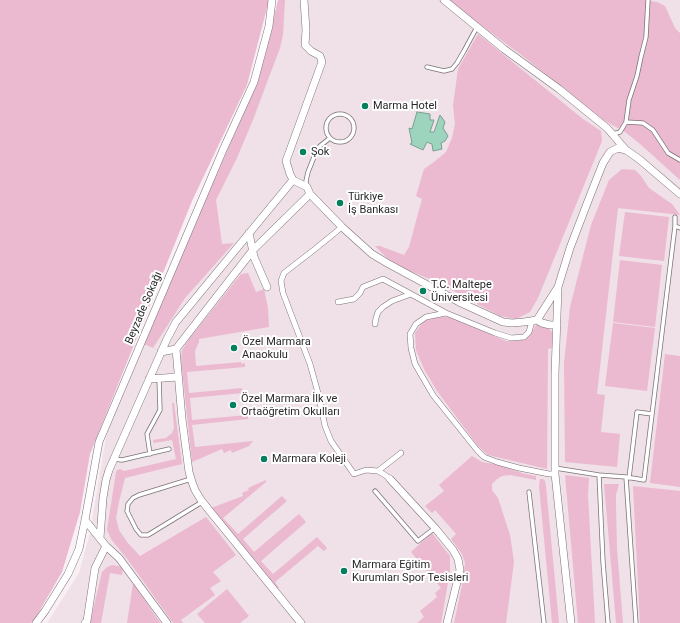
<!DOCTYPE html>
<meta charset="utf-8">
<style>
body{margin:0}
canvas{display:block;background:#f8f0f4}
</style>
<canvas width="680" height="623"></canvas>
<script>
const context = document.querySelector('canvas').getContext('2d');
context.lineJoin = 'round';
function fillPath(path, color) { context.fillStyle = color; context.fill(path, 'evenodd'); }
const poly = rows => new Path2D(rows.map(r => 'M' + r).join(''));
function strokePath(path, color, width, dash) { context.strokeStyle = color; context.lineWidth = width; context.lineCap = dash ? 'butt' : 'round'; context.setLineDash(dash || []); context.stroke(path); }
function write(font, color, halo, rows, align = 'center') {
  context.font = font + ' Roboto,sans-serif'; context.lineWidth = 4; context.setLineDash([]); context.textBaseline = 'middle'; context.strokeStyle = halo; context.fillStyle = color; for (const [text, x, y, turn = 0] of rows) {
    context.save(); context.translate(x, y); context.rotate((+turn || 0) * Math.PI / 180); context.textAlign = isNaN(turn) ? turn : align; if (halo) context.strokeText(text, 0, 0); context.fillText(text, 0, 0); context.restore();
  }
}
fillPath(poly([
 [278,0,680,0,680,623,47,623,79,573,90,533,106,437,117,408,139,358,152,325,256,85,265,56]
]), '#f0e0e7');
fillPath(poly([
 [0,0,268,0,268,4,247,85,192,201,90,454,80,512,62,572,36,617,31,623,0,623],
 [278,0,285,0,283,35,280,48,269,77,253,120,236,160,216,200,222,244,234,243,185,298,153,348,144,344,180,258,256,85,265,56],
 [450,0,644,0,657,2,665,6,675,28,680,33,680,180,639,143,625,132,605,121,520,54,470,17],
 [478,34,583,119,601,131,602,141,538,298,530,312,516,319,500,316,477,304,477,301,472,300,432,280,405,269,387,258,375,246,380,246,404,255,409,247,422,199,416,196,424,169,434,162,446,152,452,138,455,124,453,105,458,69],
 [622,169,635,170,641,176,649,188,672,204,680,215,618,208,597,394,605,395,601,432,620,434,617,467,565,462,564,363,570,307,591,225,609,180],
 [625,212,669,217,664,261,619,256],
 [620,260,662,265,655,327,613,322],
 [248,273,256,292,264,289,268,308,269,327,199,339,199,342,195,351,196,366,241,362,242,364,245,363,245,367,187,372,189,393,242,388,243,393,190,398,192,420,248,415,248,419,192,425,195,447,253,441,249,446,232,453,231,450,224,453,222,449,192,462,181,360,182,350,189,339,241,274],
 [435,317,450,317,506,341,518,341,529,336,536,325,542,324,548,327,552,332,553,345,552,348,548,349,547,469,488,455,478,446,437,391,424,369,416,350,415,333,423,322],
 [613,323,655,328,647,391,605,386],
 [665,354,680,356,680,487,650,483],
 [172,403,174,403,182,464,125,478,119,502,116,518,119,530,127,542,140,556,206,517,236,555,213,572,221,581,210,588,215,595,181,620,183,623,173,623,128,560,111,539,107,530,116,472,117,470,120,469,124,471,176,459,172,440,154,443,153,440,166,438,172,433,174,428],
 [472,456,482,462,499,465,525,474,536,476,536,480,510,475,502,476,497,479,492,484,492,490,498,498,510,535,514,562,506,623,454,623,463,580,465,563,462,554,451,539,456,534,435,510,432,513,425,506,444,491,439,485],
 [565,475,589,478,588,495,595,623,578,623],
 [540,479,543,479,545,481,546,486,559,623,552,623,539,486],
 [266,480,266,482,223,518,238,534,282,496,287,501,243,539,254,552,299,514,306,522,261,561,273,574,317,537,327,548,324,551,318,546,275,582,279,588,276,590,211,508,243,496,242,493,249,490,248,488],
 [604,484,619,484,616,495,616,504,617,549,623,623,616,623],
 [633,486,680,491,680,623,640,623],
 [432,533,450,556,450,571,441,623,417,623,424,617,420,611,437,597,435,593,441,588,411,552],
 [112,565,123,567,122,575,110,573,101,623,90,623,102,572,107,567],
 [133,583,157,618,161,623,127,623],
 [227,589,249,616,240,623,205,623,197,614]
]), '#ebb9d0');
const water = poly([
 [417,112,430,114,430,120,434,120,430,132,434,132,440,115,445,122,443,128,448,136,445,141,441,143,442,149,433,151,432,144,429,143,427,142,423,150,410,144,412,143,409,128,412,129,417,112]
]);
fillPath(water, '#9dd4bd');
strokePath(water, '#7ba091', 1);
const service = poly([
 [427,67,444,71,452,69,457,63,464,51,477,27],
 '326 128a14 14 0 1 1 28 0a14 14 0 1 1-28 0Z',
 [626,122,643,123,653,130,668,153,680,160],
 [613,134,620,132,626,122,629,100,637,76,641,57,646,37,648,0],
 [307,187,306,181,308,172,314,157,320,146,330,138],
 [675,226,675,217],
 [150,454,147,434,160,410,159,378],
 [114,459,122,460,169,449],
 [555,468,599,475,626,477,636,623],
 [599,475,603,562,608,623],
 [626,477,644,480,675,226,680,228],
 [629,478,637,412,652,414],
 [191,479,139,495,133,498,128,504,127,511,136,529,141,535,148,535,202,502],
 [375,491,418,541,435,528],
 [529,492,544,623]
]);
const pedestrian = poly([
 [342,227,315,249,284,273,281,281,283,293,310,364,318,393,325,426,331,441,354,474,366,470,378,471,385,475,390,479],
 [338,302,354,299,360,293,363,287,383,279,446,313,495,333,511,338,524,337,529,332,532,321],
 [446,313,426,317,416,324,410,334,411,348,415,364,433,395,477,450,484,457,497,462,519,468,549,474,555,474],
 [375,324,376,318,378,312,383,307,392,301,411,294],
 [378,471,401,453]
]);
const minor = poly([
 [304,0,306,30,305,45,311,51,320,56,322,62,286,161,290,174,293,180,307,187,310,194,342,227,372,254,387,263,459,302,503,322,512,323,524,322,537,320,558,287],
 [444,0,504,49,559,89,607,128,626,150],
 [249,233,254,257,267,287],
 [537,320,542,323,550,325,557,325],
 [176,349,182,419,189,472,192,482,195,490,201,500,213,515,301,623],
 [161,352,176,349,253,250,310,194],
 [149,379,178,377],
 [390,479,435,528,453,550,458,559,460,570,447,623],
 [85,520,106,546,119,558,167,623],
 [100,538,103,498,106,480,109,470,167,339,176,322,293,180],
 [36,623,45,611,68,574,79,549,85,520,99,442,223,150,254,82,269,26,272,0],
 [85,623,87,621,95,568,106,546],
 [571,623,555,474,555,374,558,287,570,248,588,201,603,163,610,152,618,148,626,150,639,159,680,194]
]);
strokePath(service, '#7a7376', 5);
strokePath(pedestrian, '#7a7376', 6);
strokePath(minor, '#7a7376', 8);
strokePath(service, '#fff', 3.5);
strokePath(pedestrian, '#fff', 5);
strokePath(minor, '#fff', 7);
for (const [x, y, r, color] of [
 [365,106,4,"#05805f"],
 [303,152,4,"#05805f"],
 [340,203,4,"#05805f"],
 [423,291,4,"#05805f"],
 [234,348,4,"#05805f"],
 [233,405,4,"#05805f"],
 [264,459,4,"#05805f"],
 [344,571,4,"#05805f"]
]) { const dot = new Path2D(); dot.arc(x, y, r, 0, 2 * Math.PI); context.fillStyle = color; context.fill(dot); strokePath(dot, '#fff', 1.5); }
write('11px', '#2b2829', '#fff', [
 ["Marma Hotel",373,106],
 ["Şok",311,152],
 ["Türkiye",348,197],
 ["İş Bankası",348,210],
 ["T.C. Maltepe",431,285],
 ["Üniversitesi",431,298],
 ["Özel Marmara",242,342],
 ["Anaokulu",242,355],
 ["Özel Marmara İlk ve",241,399],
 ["Ortaöğretim Okulları",241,412],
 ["Marmara Koleji",272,459],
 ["Marmara Eğitim",352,565],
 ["Kurumları Spor Tesisleri",352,578]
], 'left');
write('11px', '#2b2829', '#fff', [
 ["Beyzade Sokağı",144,308,-67]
]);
</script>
